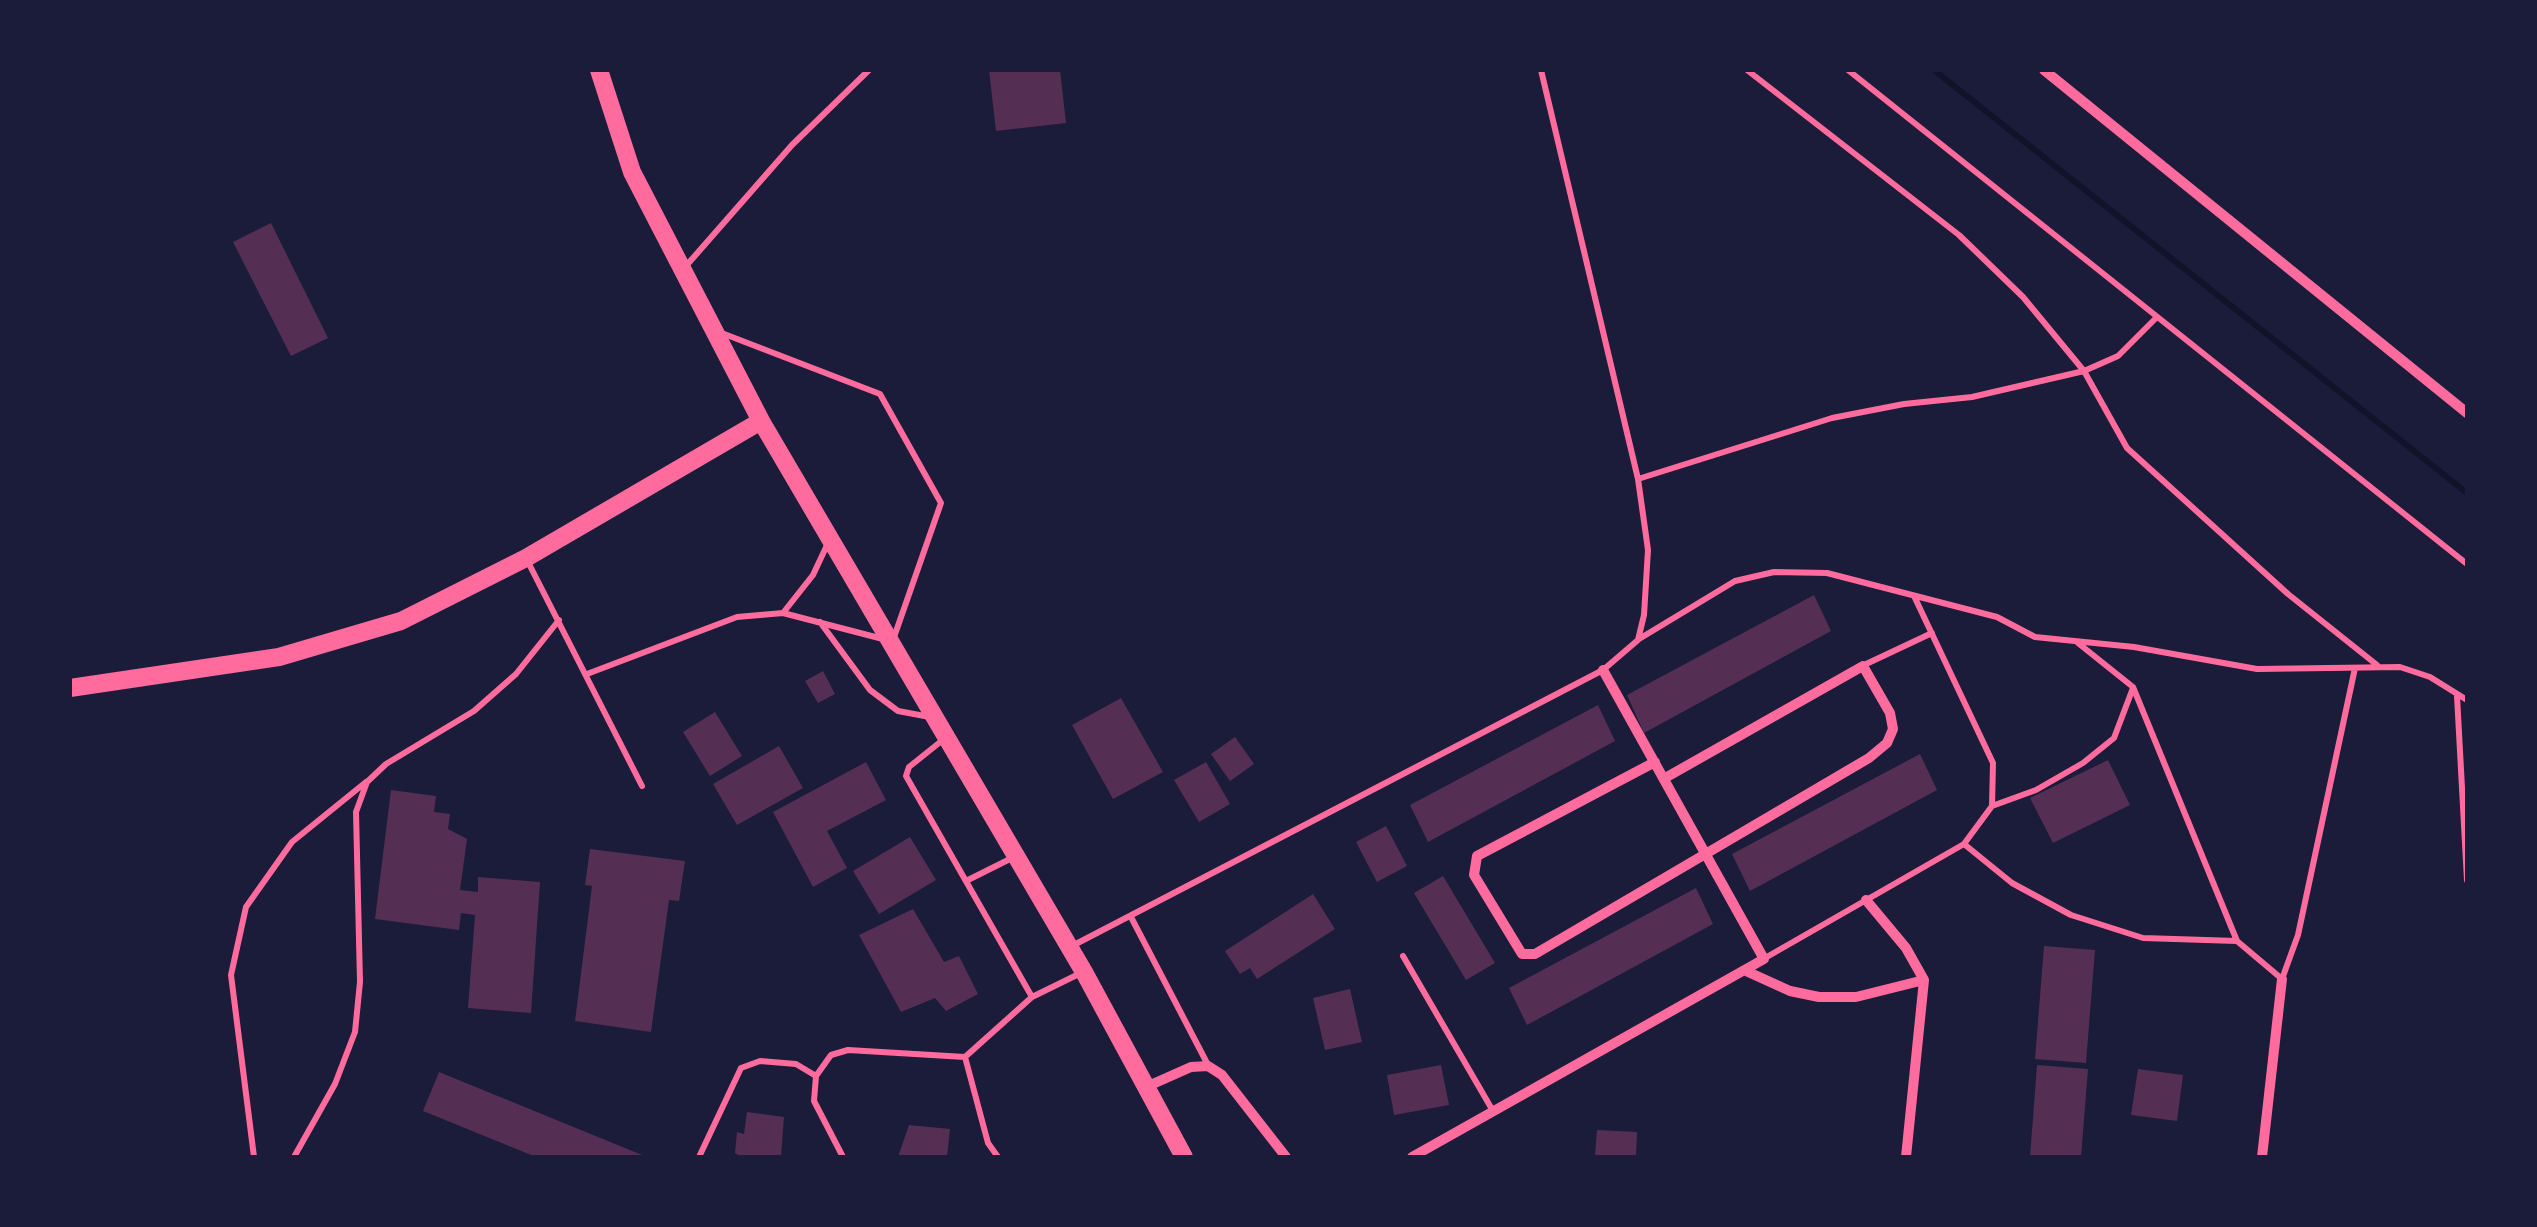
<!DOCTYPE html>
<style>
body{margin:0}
#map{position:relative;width:2537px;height:1227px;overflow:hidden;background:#1b1b3a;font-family:Ubuntu,sans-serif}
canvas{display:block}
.frame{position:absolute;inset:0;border:72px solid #1b1b3a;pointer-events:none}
</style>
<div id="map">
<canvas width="2537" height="1227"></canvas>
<div class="frame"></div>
</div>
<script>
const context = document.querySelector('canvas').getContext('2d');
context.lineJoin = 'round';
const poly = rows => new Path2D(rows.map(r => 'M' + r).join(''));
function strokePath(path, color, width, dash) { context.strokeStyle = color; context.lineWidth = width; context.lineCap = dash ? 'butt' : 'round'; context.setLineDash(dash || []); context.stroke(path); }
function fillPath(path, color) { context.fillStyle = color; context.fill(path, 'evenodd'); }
strokePath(poly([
 [1934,70,2467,493]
]), '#12122b', 6);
fillPath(poly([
 [989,70,1060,70,1066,123,996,131],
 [271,223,328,338,291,356,233,242],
 [1814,595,1831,631,1644,733,1627,695],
 [823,671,835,694,818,703,805,681],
 [1121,698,1163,772,1113,799,1072,725],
 [1598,705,1615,741,1428,842,1410,805],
 [715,712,742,756,710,776,683,732],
 [1235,737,1254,764,1230,781,1211,754],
 [779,746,803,788,737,825,713,784],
 [1920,754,1937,790,1750,891,1732,854],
 [2108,760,2130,805,2053,843,2030,798],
 [866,762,886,800,827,831,847,868,813,887,773,812],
 [1206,762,1230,804,1199,822,1174,780],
 [391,790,436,796,434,812,450,814,448,829,467,839,460,890,478,892,478,877,540,882,531,1013,468,1008,475,915,461,913,459,930,375,919],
 [1386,826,1407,866,1377,882,1356,842],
 [910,837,936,880,879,914,853,871],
 [590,849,685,861,679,901,669,900,651,1032,575,1021,592,886,585,885],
 [1443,876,1495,963,1466,980,1414,893],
 [1696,888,1713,924,1527,1025,1509,988],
 [1313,894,1335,929,1257,979,1250,968,1240,974,1225,951],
 [913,909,944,962,959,956,978,994,946,1011,935,998,901,1012,859,935],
 [2044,946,2095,950,2086,1063,2035,1059],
 [1350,989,1362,1042,1325,1050,1313,998],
 [1441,1065,1449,1105,1394,1115,1387,1075],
 [2037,1065,2088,1069,2081,1157,2030,1157],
 [2138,1069,2183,1075,2177,1121,2131,1115],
 [439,1072,647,1157,536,1157,423,1111],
 [747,1112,784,1117,781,1157,741,1157,735,1153,737,1132,744,1134],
 [909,1125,950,1129,947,1157,898,1157],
 [1597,1130,1637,1132,1636,1156,1595,1155]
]), '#542f53');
strokePath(poly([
 [1541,70,1638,479],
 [1747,70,1959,235,2023,297,2084,371,2127,448,2288,594,2377,665],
 [1848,70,2467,564],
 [686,266,792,145,869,70],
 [719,332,880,394,941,503,893,640],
 [527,560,642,786],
 [783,613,813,575,828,543],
 [820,622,870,690,898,711,930,717],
 [1639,639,1735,581,1774,572,1827,573,1997,617,2035,637,2134,647,2257,669,2400,667,2430,677,2467,700],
 [1864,665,1932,633],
 [587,674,737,617,783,613,883,639],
 [2457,696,2467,880],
 [944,739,909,767,906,776,1032,997],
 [1992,806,2036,790,2083,763,2114,738,2133,688],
 [1964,844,2012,883,2071,915,2143,938,2237,941,2133,687,2078,643],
 [966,881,1014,857],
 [1131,917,1208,1065],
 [2237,941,2282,979,2298,935,2355,668],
 [1070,947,1603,670,1638,640,1644,615,1648,550,1638,479,1832,418,1904,404,1972,397,2084,371,2118,356,2157,317],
 [1403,956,1493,1111],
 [1765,958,1964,844,1992,806,1993,763,1915,598],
 [254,1157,231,975,246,907,292,842,366,782],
 [294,1157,335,1084,355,1032,360,982,356,812,367,782,386,764,474,711,516,674,559,620],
 [699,1157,741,1068,760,1061,796,1064,816,1076],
 [843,1157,814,1101,816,1076,831,1055,848,1050,965,1057],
 [998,1157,988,1143,965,1057,1032,997,1083,972]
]), '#ff6b9d', 6);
strokePath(poly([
 [2044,70,2467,413],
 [1655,762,1477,856,1474,875,1522,954,1535,954,1869,758,1887,743,1893,729,1890,713,1863,666,1665,778],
 [1866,900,1906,948,1924,980,1906,1157],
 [1746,971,1790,991,1819,997,1856,997,1924,980],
 [1146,1087,1191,1067,1208,1066,1222,1075,1286,1157],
 [1412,1157,1764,959,1603,670],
 [2262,1157,2282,979]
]), '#ff6b9d', 10);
strokePath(poly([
 [599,70,632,172,761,421,1084,972,1184,1157],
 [70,688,279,657,401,621,526,558,761,421]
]), '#ff6b9d', 18);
</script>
